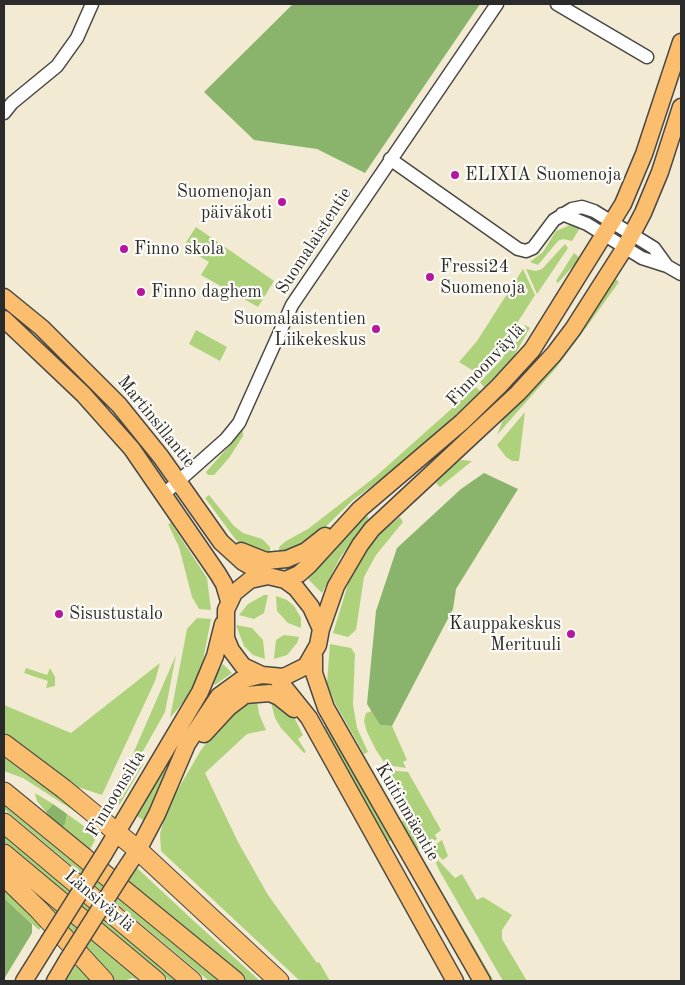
<!DOCTYPE html>
<meta charset="utf-8">
<style>
body{margin:0}
#map{position:relative;width:685px;height:985px;overflow:hidden;background:#f2ead3;font-family:"Old Standard TT",serif}
canvas{display:block}
.frame{position:absolute;inset:0;border:5px solid #2b2b2b;pointer-events:none}
</style>
<div id="map">
<canvas width="685" height="985"></canvas>
<div class="frame"></div>
</div>
<script>
const context = document.querySelector('canvas').getContext('2d');
context.lineJoin = 'round';
function fillPath(path, color) { context.fillStyle = color; context.fill(path, 'evenodd'); }
const poly = rows => new Path2D(rows.map(r => 'M' + r).join(''));
function strokePath(path, color, width, dash) { context.strokeStyle = color; context.lineWidth = width; context.lineCap = dash ? 'butt' : 'round'; context.setLineDash(dash || []); context.stroke(path); }
function write(font, color, halo, rows, align = 'center') {
  context.font = font + ' "Old Standard TT",serif'; context.lineWidth = 4.5; context.setLineDash([]); context.textBaseline = 'middle'; context.strokeStyle = halo; context.fillStyle = color; for (const [text, x, y, turn = 0] of rows) {
    context.save(); context.translate(x, y); context.rotate((+turn || 0) * Math.PI / 180); context.textAlign = isNaN(turn) ? turn : align; if (halo) context.strokeText(text, 0, 0); context.fillText(text, 0, 0); context.restore();
  }
}
fillPath(poly([
 [570,225,580,228,572,241,563,239,558,241,538,265,530,262,543,252,556,231],
 [196,227,274,281,258,307,201,275,209,262,183,247],
 [565,244,568,248,537,294,526,269,536,271,542,269],
 [574,253,580,258,558,283,556,281],
 [523,269,535,295,507,339,477,373,459,362,477,341],
 [613,277,619,282,588,325,556,368,497,435,503,420,542,378],
 [525,325,530,328,514,356,482,391,399,466,353,500,309,543,280,556,279,547,286,541,308,529,375,477,476,387,480,391,484,387,480,382,501,360],
 [196,330,227,347,220,361,189,344],
 [525,412,519,461,512,461,506,457,497,445],
 [243,430,243,436,229,458,214,475,208,475,206,472],
 [461,460,472,461,440,487,436,483,450,467],
 [209,495,234,526,243,533,262,539,270,547,270,556,245,548,236,540,205,498],
 [368,516,369,521,341,556,322,593,308,579,309,577,361,518],
 [400,517,403,522,376,555,364,577,356,630,348,637,333,633,349,581,364,553,377,535],
 [171,523,207,578,211,610,199,609,192,597,179,547,168,524],
 [264,595,268,595,264,613,254,619,239,615,248,604],
 [276,596,287,600,294,606,301,618,301,628,288,623,277,611],
 [197,618,211,619,201,671,186,699,170,718,187,629],
 [236,625,252,628,263,640,265,659,253,655,244,646],
 [284,635,299,637,297,643,287,655,274,659,276,640],
 [330,644,351,648,355,654,353,704,357,728,368,752,364,754,335,703,327,683],
 [176,655,165,712,142,753,132,765,129,763],
 [160,663,155,681,102,795,72,785,4,737,4,705,71,733],
 [223,664,232,673,215,685,214,683,216,675],
 [26,668,47,675,50,668,55,677,55,686,46,688,48,681,24,673],
 [257,700,259,714,266,730,247,734,205,773,238,842,268,895,317,963,319,962,330,981,300,981,161,851,160,834,167,808,201,750,219,726,245,703],
 [271,702,293,715,303,735,298,739,306,752,304,753,281,728,275,718],
 [372,711,380,725,392,726,407,760,403,762,406,768,386,765,376,750,367,732,364,721,366,713],
 [327,725,393,839,386,843,321,729],
 [4,753,82,816,23,778,4,771],
 [144,763,120,804,108,809,122,783],
 [163,768,167,770,145,821,135,815],
 [388,770,408,772,441,830,435,835,437,839,427,845,424,842,412,809],
 [35,793,53,804,46,812,37,801],
 [4,799,226,981,209,981,4,809],
 [67,814,95,834,95,840,88,853,61,829,65,824],
 [407,818,419,849,415,851,402,821],
 [4,833,181,981,170,981,4,842],
 [442,840,448,856,443,860,431,848],
 [438,860,455,878,462,874,477,900,483,897,512,915,502,930,502,939,527,981,503,981,439,870,436,863],
 [426,864,494,981,489,981,422,866],
 [136,867,196,923,260,981,246,981,126,884],
 [10,872,31,888,141,981,132,978,124,981,112,981],
 [4,884,44,923,39,930,4,898],
 [78,961,92,981,66,981]
]), '#aed27b');
fillPath(poly([
 [293,4,480,4,365,173,317,149,254,140,204,92],
 [484,473,518,489,456,589,453,609,392,726,380,725,367,704,376,611,397,548,461,489],
 [53,804,67,814,65,824,61,829,46,812],
 [4,898,32,924,32,933,4,979]
]), '#8ab46b');
const minor = poly([
 [557,4,647,57],
 [4,113,12,103,57,66,77,38,92,4],
 [390,159,518,249,526,251,533,248,554,220,572,209,582,207,594,211,654,248,667,266],
 [562,214,587,224,642,258,667,266,681,274],
 [164,494,226,439,239,423,292,305,497,4]
]);
const major = poly([
 [4,297,42,328,119,405,161,457,221,542,243,562,268,576],
 [4,319,83,394,132,449,218,574,224,584,229,601],
 [241,551,266,561,287,559,306,551,325,536],
 [268,576,285,580,296,588,311,607,321,629,318,645,306,666,284,677,262,675,243,666,231,650,226,638,226,610,234,593,250,580,268,576],
 [285,580,299,574,308,566,360,509,462,422,499,386,532,350,623,204,644,154,681,42],
 [321,629,336,586,360,545,372,529,518,393,554,354,573,329,624,249,643,213,660,172,681,107],
 [314,656,314,673,326,708,482,981],
 [276,677,309,718,455,981],
 [204,734,228,708,245,695,270,693,279,697,294,709],
 [104,854,200,692,215,656,223,624],
 [124,871,138,850,157,814,187,744,219,696,241,680,262,675],
 [24,981,49,941],
 [55,981,68,959]
]);
const highway = poly([
 [4,744,64,789,138,850,279,981],
 [4,792,235,981],
 [4,823,192,981],
 [4,854,156,981],
 [4,876,39,910,104,981]
]);
strokePath(minor, '#494844', 15);
strokePath(major, '#494844', 19);
strokePath(highway, '#494844', 21);
strokePath(minor, '#fff', 12);
strokePath(major, '#fbbd6e', 16);
strokePath(highway, '#fbbd6e', 19);
const majorBridge = poly([
 [49,941,104,854],
 [68,959,124,871]
]);
strokePath(majorBridge, '#494844', 19, []);
strokePath(majorBridge, '#fbbd6e', 16);
for (const [x, y, r, color] of [
 [455,175,5,"#b5179e"],
 [282,202,5,"#b5179e"],
 [124,249,5,"#b5179e"],
 [430,277,5,"#b5179e"],
 [141,292,5,"#b5179e"],
 [376,329,5,"#b5179e"],
 [59,614,5,"#b5179e"],
 [571,634,5,"#b5179e"]
]) { const dot = new Path2D(); dot.arc(x, y, r, 0, 2 * Math.PI); context.fillStyle = color; context.fill(dot); strokePath(dot, '#fdfcf7', 2); }
write('18px', '#2b2b2b', '#fdfcf7', [
 ["ELIXIA Suomenoja",465,175],
 ["Suomenojan",272,192,"right"],
 ["päiväkoti",272,213,"right"],
 ["Finno skola",134,249],
 ["Fressi24",440,267],
 ["Suomenoja",440,288],
 ["Finno daghem",151,292],
 ["Suomalaistentien",366,319,"right"],
 ["Liikekeskus",366,340,"right"],
 ["Sisustustalo",69,614],
 ["Kauppakeskus",561,624,"right"],
 ["Merituuli",561,645,"right"]
], 'left');
write('18px', '#2b2b2b', '#fdfcf7', [
 ["Suomalaistentie",314,241,-57],
 ["Finnoonväylä",486,365,-47],
 ["Martinsillantie",156,422,51],
 ["Finnoonsilta",116,794,-59],
 ["Kuitinmäentie",407,812,60],
 ["Länsiväylä",99,901,40]
]);
</script>
